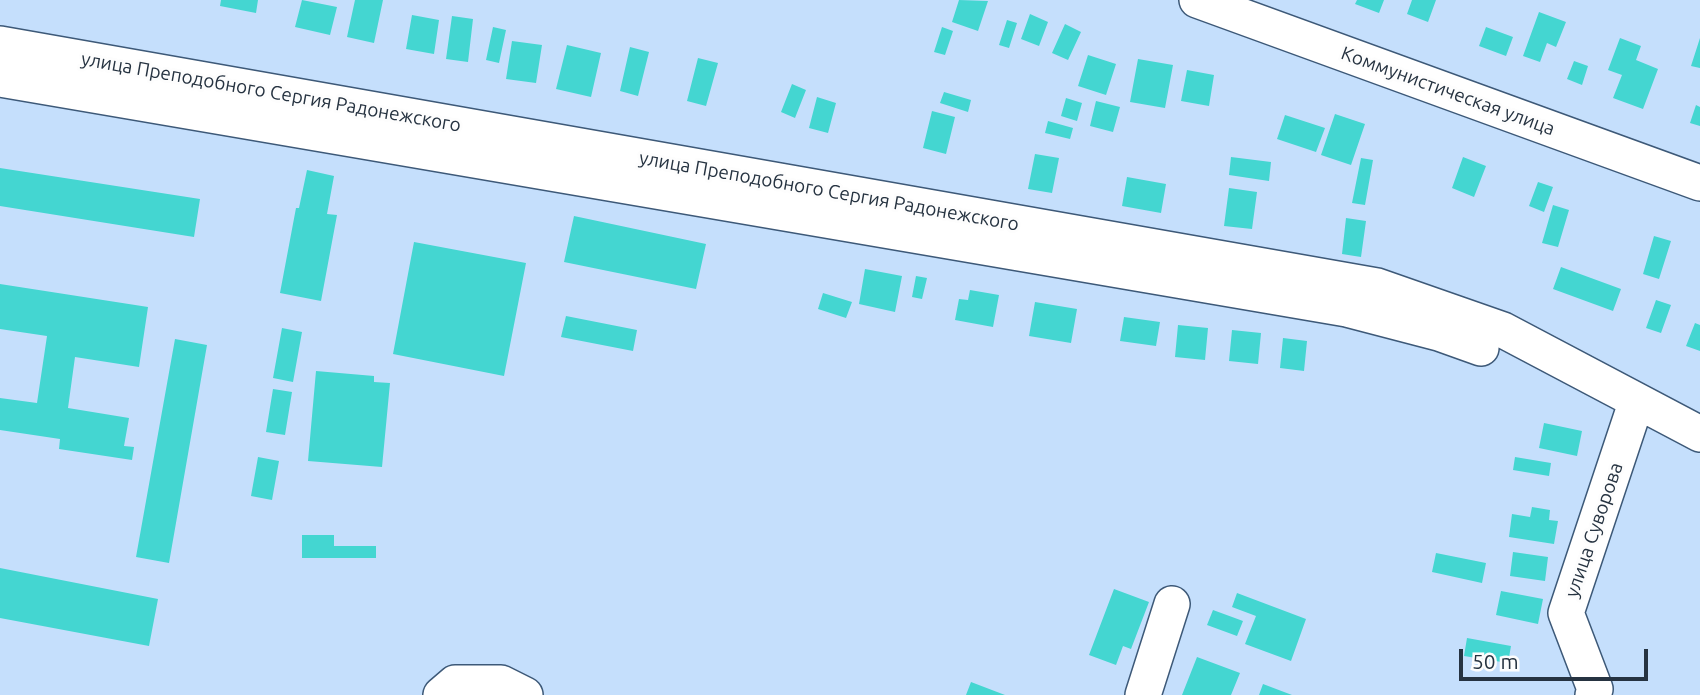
<!DOCTYPE html>
<meta charset="utf-8">
<style>
body{margin:0}
#map{position:relative;width:1700px;height:695px;overflow:hidden;background:#c5dffc;font-family:Ubuntu,sans-serif}
canvas{display:block}
.scale{position:absolute;left:1459px;top:649px;width:189px;height:32px;box-sizing:border-box;border:4px solid #263341;border-top:0;padding-left:9px;font-size:21px;line-height:24px;white-space:nowrap;color:#263341;-webkit-text-stroke:5px #fdfdfd;paint-order:stroke}
</style>
<div id="map">
<canvas width="1700" height="695"></canvas>
<div class="scale">50 m</div>
</div>
<script>
const context = document.querySelector('canvas').getContext('2d');
context.lineJoin = 'round';
function fillPath(path, color) { context.fillStyle = color; context.fill(path, 'evenodd'); }
const poly = rows => new Path2D(rows.map(r => 'M' + r).join(''));
function strokePath(path, color, width, dash) { context.strokeStyle = color; context.lineWidth = width; context.lineCap = dash ? 'butt' : 'round'; context.setLineDash(dash || []); context.stroke(path); }
function write(font, color, halo, rows, align = 'center') {
  context.font = font + ' Ubuntu,sans-serif'; context.lineWidth = 6; context.setLineDash([]); context.textBaseline = 'middle'; context.strokeStyle = halo; context.fillStyle = color; for (const [text, x, y, turn = 0] of rows) {
    context.save(); context.translate(x, y); context.rotate((+turn || 0) * Math.PI / 180); context.textAlign = isNaN(turn) ? turn : align; if (halo) context.strokeText(text, 0, 0); context.fillText(text, 0, 0); context.restore();
  }
}
fillPath(poly([
 [221,0,258,0,256,13,220,6],
 [302,0,337,7,330,35,295,27],
 [355,0,383,0,374,43,347,37],
 [959,0,988,1,978,31,952,22],
 [1357,0,1384,0,1379,13,1355,4],
 [1412,0,1436,0,1428,22,1407,14],
 [1539,12,1566,22,1556,47,1547,43,1540,62,1523,56],
 [1030,14,1048,22,1039,46,1021,39],
 [412,15,439,20,434,54,406,49],
 [452,16,473,19,468,62,446,59],
 [1007,20,1017,23,1009,48,999,45],
 [1065,24,1081,32,1068,60,1052,53],
 [493,27,506,30,499,63,486,60],
 [942,27,953,31,945,55,934,52],
 [1486,27,1513,37,1506,56,1479,46],
 [1620,38,1641,46,1636,60,1658,69,1643,109,1613,98,1622,75,1608,70],
 [1700,38,1700,68,1691,66],
 [512,41,542,45,536,83,506,79],
 [567,45,601,53,591,97,556,89],
 [630,47,649,52,638,96,620,91],
 [1088,55,1116,64,1106,95,1078,86],
 [698,58,718,63,706,106,687,101],
 [1138,59,1173,65,1165,108,1130,102],
 [1574,61,1588,66,1582,85,1567,79],
 [1187,70,1214,75,1209,106,1181,101],
 [792,84,806,90,795,118,781,112],
 [944,92,971,100,968,112,940,103],
 [817,97,836,103,828,133,809,128],
 [1066,98,1082,103,1077,121,1061,116],
 [1096,101,1120,107,1113,132,1090,126],
 [1696,105,1700,107,1700,126,1690,123],
 [932,111,955,117,946,154,923,148],
 [1335,114,1365,124,1351,165,1321,155],
 [1285,115,1325,128,1316,152,1277,139],
 [1048,121,1073,128,1070,139,1045,133],
 [1035,154,1059,158,1052,193,1028,189],
 [1231,157,1271,162,1269,181,1229,175],
 [1463,157,1486,166,1474,197,1452,188],
 [1361,158,1373,160,1365,205,1352,203],
 [0,168,200,199,194,237,0,206],
 [307,170,334,176,327,214,337,215,321,301,280,293,296,208,299,208],
 [1127,177,1166,184,1161,213,1122,206],
 [1538,182,1553,187,1544,212,1529,206],
 [1229,188,1257,192,1252,229,1224,226],
 [1553,205,1569,210,1558,247,1542,243],
 [574,216,706,244,696,289,564,262],
 [1346,218,1366,221,1361,257,1342,254],
 [1654,236,1671,241,1659,279,1643,274],
 [414,242,526,263,504,376,393,354],
 [1561,267,1621,289,1613,311,1553,289],
 [865,269,902,276,895,312,859,304],
 [916,276,927,278,922,299,912,297],
 [0,284,148,307,139,367,75,357,68,408,129,418,124,446,134,447,132,460,59,449,60,439,0,430,0,398,37,403,47,336,0,329],
 [970,290,999,295,993,327,955,320,959,299,968,300],
 [823,293,852,302,846,318,818,309],
 [1656,300,1671,305,1661,333,1646,328],
 [1035,302,1077,309,1071,343,1029,336],
 [566,316,637,330,633,351,561,337],
 [1124,317,1160,322,1156,346,1120,341],
 [1695,323,1700,325,1700,351,1686,346],
 [1178,325,1208,328,1205,360,1175,357],
 [282,328,302,332,293,382,273,378],
 [1232,330,1261,333,1258,364,1229,361],
 [1283,338,1307,341,1304,371,1280,368],
 [175,339,207,345,169,563,136,557],
 [316,371,374,376,374,382,390,383,382,467,308,461],
 [273,389,292,392,285,435,266,432],
 [1544,423,1582,431,1577,456,1539,448],
 [258,457,279,461,272,500,251,496],
 [1515,457,1551,463,1549,476,1513,470],
 [1532,507,1550,510,1549,520,1558,521,1554,544,1509,537,1512,514,1530,517],
 [302,535,334,535,334,546,376,546,376,558,302,558],
 [1513,552,1548,557,1545,581,1510,576],
 [1436,553,1486,563,1482,583,1432,572],
 [0,568,158,599,149,646,0,618],
 [1114,589,1149,602,1131,649,1123,646,1116,665,1089,655],
 [1501,591,1543,599,1538,624,1496,615],
 [1237,593,1306,619,1291,661,1245,644,1256,616,1232,607],
 [1213,610,1243,621,1237,636,1207,625],
 [1467,638,1511,646,1508,663,1464,656],
 [1197,657,1240,673,1231,695,1182,695],
 [971,682,1005,695,966,695],
 [1263,684,1292,695,1259,695]
]), '#44d6d1');
const minor = poly([
 [1197,0,1700,183],
 [0,44,1377,286,1503,330,1700,434],
 [0,79,1347,309,1439,333,1481,348],
 [441,695,455,683,501,683,525,695],
 [1143,695,1172,604],
 [1593,695,1595,689,1566,613,1636,403]
]);
strokePath(minor, '#3d5978', 38);
strokePath(minor, '#fff', 35);
write('19px', '#263341', '#fdfdfd', [
 ["Коммунистическая улица",1448,91,20],
 ["улица Преподобного Сергия Радонежского",271,92,10],
 ["улица Преподобного Сергия Радонежского",829,191,10],
 ["улица Суворова",1594,530,-71]
]);
</script>
